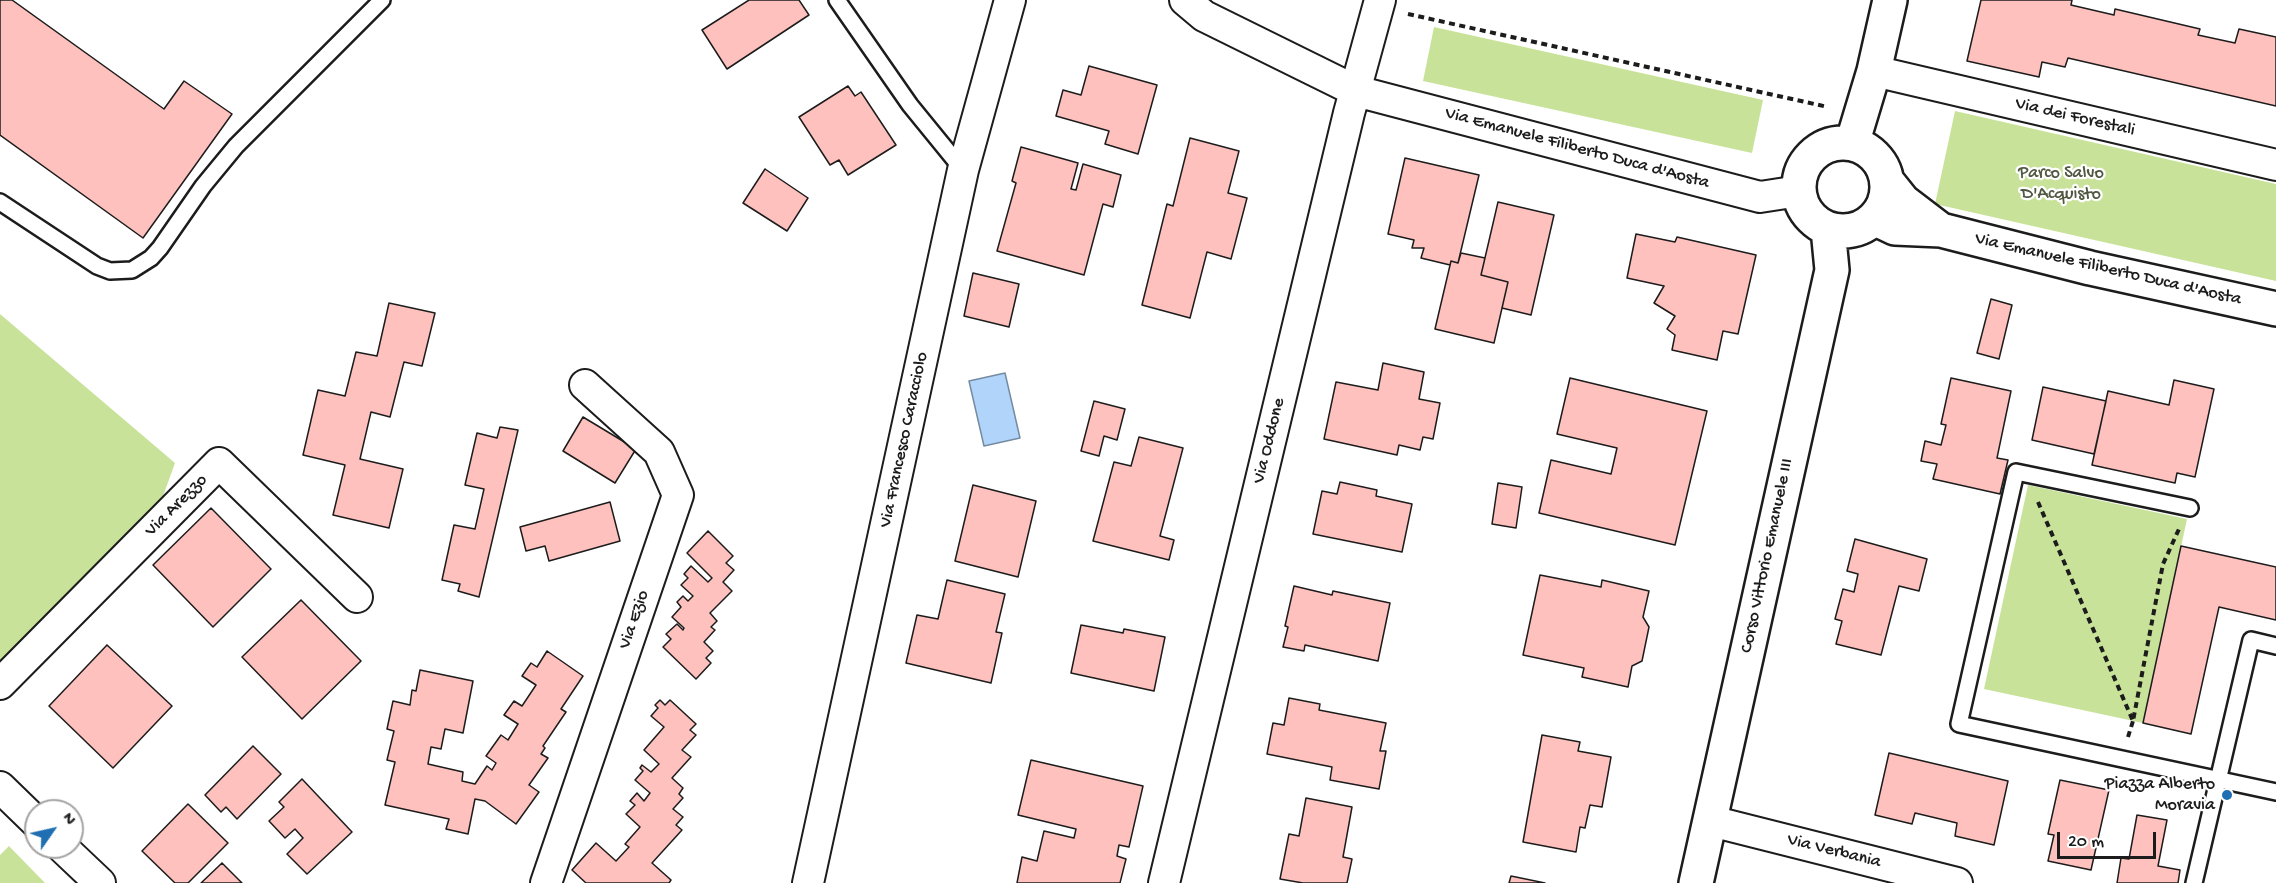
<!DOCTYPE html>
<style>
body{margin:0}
#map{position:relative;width:2276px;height:883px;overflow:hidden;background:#fff;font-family:"Gochi Hand",sans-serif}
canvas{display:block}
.north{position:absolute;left:24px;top:799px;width:60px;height:60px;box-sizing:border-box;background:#fff;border:2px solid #a4a4a4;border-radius:50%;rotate:56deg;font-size:16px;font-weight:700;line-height:24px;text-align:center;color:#1c1c1c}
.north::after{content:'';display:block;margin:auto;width:21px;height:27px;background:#1f6fb2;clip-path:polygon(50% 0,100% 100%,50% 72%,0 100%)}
.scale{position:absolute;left:2057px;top:832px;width:99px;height:27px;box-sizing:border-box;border:3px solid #1c1c1c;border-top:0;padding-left:8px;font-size:18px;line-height:21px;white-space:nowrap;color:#1c1c1c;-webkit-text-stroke:4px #fff;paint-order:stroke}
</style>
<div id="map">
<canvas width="2276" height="883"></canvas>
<div class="north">N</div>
<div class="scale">20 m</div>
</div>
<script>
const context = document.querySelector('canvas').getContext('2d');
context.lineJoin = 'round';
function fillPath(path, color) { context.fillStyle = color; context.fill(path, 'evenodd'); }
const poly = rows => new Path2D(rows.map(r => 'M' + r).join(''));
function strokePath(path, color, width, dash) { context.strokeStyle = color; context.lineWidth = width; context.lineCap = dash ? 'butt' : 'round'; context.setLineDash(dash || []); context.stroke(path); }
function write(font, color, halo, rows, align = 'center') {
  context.font = font + ' "Gochi Hand",sans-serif'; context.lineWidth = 4.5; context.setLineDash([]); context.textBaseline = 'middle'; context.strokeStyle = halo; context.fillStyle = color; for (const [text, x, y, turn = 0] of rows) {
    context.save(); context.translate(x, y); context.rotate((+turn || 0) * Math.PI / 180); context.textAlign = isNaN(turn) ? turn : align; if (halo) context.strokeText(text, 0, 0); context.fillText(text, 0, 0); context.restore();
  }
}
fillPath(poly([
 [1434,27,1763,100,1752,153,1423,81],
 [1955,111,2276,184,2276,281,1935,204],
 [0,314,175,463,162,499,0,662],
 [2028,485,2187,519,2143,723,1984,689],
 [9,846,45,883,0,883,0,855]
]), '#c8e399');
const water = poly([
 [1005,373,1020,438,984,446,969,381,1005,373]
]);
fillPath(water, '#b1d5fa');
strokePath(water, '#758ba1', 1.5);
const building = poly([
 [0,0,12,0,164,109,184,81,232,114,143,238,0,135,0,0],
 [749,0,799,0,809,15,727,69,702,30,749,0],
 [1981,0,2072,0,2071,5,2114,15,2115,9,2200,29,2198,35,2235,43,2239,29,2276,37,2276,106,2068,58,2065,67,2042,62,2039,77,1967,61,1981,0],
 [1089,66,1157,85,1138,154,1105,144,1109,131,1056,116,1063,90,1081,95,1089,66],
 [848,86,855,96,861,92,896,145,848,175,839,160,830,165,799,117,848,86],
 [1190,138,1239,151,1228,193,1247,198,1231,259,1207,252,1190,318,1142,305,1167,204,1173,206,1190,138],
 [1021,147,1078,163,1071,189,1076,190,1083,164,1121,175,1113,207,1103,204,1084,275,997,251,1016,183,1012,181,1021,147],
 [1405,158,1479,175,1458,263,1451,261,1450,265,1421,258,1424,248,1412,248,1414,240,1388,234,1405,158],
 [765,169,808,198,787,231,743,203,765,169],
 [1498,202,1554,215,1531,315,1502,308,1508,282,1481,275,1498,202],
 [1636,234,1675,242,1677,237,1756,255,1738,334,1723,331,1717,360,1672,350,1675,335,1667,329,1675,316,1654,303,1664,286,1627,278,1636,234],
 [1461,253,1485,258,1481,275,1508,282,1494,343,1435,329,1451,261,1458,263,1461,253],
 [973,273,1019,284,1009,327,964,316,973,273],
 [1991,299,2012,305,1999,359,1977,353,1991,299],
 [389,303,435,313,422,366,404,362,390,417,371,412,360,459,403,469,389,528,333,515,345,465,303,455,318,390,345,396,356,352,377,356,389,303],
 [1383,363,1424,372,1419,399,1440,403,1433,439,1423,437,1420,450,1399,445,1397,455,1324,439,1336,382,1378,390,1383,363],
 [1570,378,1707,411,1675,545,1539,513,1551,460,1611,474,1617,448,1557,434,1570,378],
 [1951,378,2011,391,1997,458,2008,460,2000,494,1933,479,1937,464,1921,461,1925,441,1941,445,1946,425,1941,424,1951,378],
 [2174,380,2214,389,2195,477,2177,473,2175,483,2092,465,2108,391,2169,405,2174,380],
 [2043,387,2106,401,2094,454,2032,440,2043,387],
 [1094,401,1125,409,1117,440,1104,436,1099,456,1081,451,1094,401],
 [583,417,636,449,615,483,563,451,583,417],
 [500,427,518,430,479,597,458,591,460,584,442,580,454,525,475,529,484,489,465,485,477,433,497,438,500,427],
 [1139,437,1183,448,1160,536,1174,540,1169,560,1093,541,1114,462,1131,466,1139,437],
 [1340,482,1377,490,1376,496,1412,504,1402,552,1313,534,1322,491,1337,494,1340,482],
 [1498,483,1522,487,1516,528,1492,524,1498,483],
 [973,485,1036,501,1018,577,955,561,973,485],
 [610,502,620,541,549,561,545,546,526,551,520,527,610,502],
 [211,508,271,569,213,627,153,565,211,508],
 [708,531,733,556,726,563,734,570,723,582,732,591,710,613,717,621,711,627,715,630,704,642,713,651,706,658,711,663,696,679,663,647,671,639,666,634,677,624,683,630,684,628,672,617,681,607,677,602,683,596,688,601,693,596,681,585,688,578,684,574,691,566,708,582,712,578,687,553,708,531],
 [1855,539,1927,559,1919,591,1899,586,1881,655,1836,644,1842,621,1835,619,1843,589,1854,592,1858,574,1847,571,1855,539],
 [2181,546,2276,567,2276,620,2219,607,2191,734,2143,723,2181,546],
 [1540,575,1601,587,1602,580,1649,591,1643,617,1649,627,1642,661,1632,666,1628,687,1582,677,1584,668,1523,655,1540,575],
 [947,580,1005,594,996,632,1002,633,991,683,906,663,917,615,938,619,947,580],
 [1294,586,1332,595,1333,591,1390,603,1378,661,1305,645,1304,651,1283,647,1288,627,1285,626,1294,586],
 [301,600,361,661,302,719,242,657,301,600],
 [1081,625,1123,633,1124,629,1165,637,1154,691,1071,673,1081,625],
 [107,645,172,706,113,768,49,706,107,645],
 [547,651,583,676,561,709,566,712,543,746,545,748,541,754,548,758,529,785,539,792,516,824,485,801,475,799,468,834,446,829,449,819,385,805,395,762,387,760,394,731,387,729,393,701,410,705,412,690,416,691,420,670,473,681,463,733,445,729,441,749,431,747,428,764,463,772,462,781,475,784,487,766,492,770,496,763,486,756,501,735,508,740,518,724,504,715,514,701,522,706,536,685,522,676,531,663,537,667,547,651],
 [1289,698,1320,704,1319,710,1386,723,1380,751,1386,751,1379,789,1330,780,1332,767,1267,754,1273,723,1284,725,1289,698],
 [660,700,665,705,670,700,696,724,690,730,696,735,682,750,691,757,672,778,683,788,679,794,683,798,673,809,683,817,676,825,682,830,652,863,671,880,669,883,586,883,572,870,596,843,616,861,629,847,625,844,640,827,626,814,635,805,630,801,637,793,644,801,650,793,635,780,643,771,640,768,642,765,651,772,659,764,644,750,664,727,651,716,658,708,655,705,660,700],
 [1542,735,1580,742,1578,751,1611,757,1602,807,1590,805,1585,828,1580,827,1576,852,1523,842,1542,735],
 [253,746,281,774,237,819,226,807,221,812,205,795,253,746],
 [1889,753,2008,781,1994,845,1955,836,1957,823,1915,813,1912,824,1875,815,1889,753],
 [1031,760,1143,786,1129,847,1119,845,1117,856,1126,859,1120,883,1017,883,1022,857,1037,861,1044,831,1074,838,1076,829,1018,815,1031,760],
 [302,779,352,832,307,874,287,854,303,838,295,829,285,838,269,821,284,807,279,802,302,779],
 [2060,780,2109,790,2091,870,2048,861,2054,835,2048,834,2060,780],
 [1306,798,1352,807,1343,857,1352,859,1347,883,1303,883,1280,879,1289,834,1299,836,1306,798],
 [188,804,228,843,188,883,175,883,142,851,188,804],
 [2137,815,2167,820,2158,866,2180,870,2178,883,2117,883,2121,858,2129,859,2137,815],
 [222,863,242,883,201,883,222,863],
 [1511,876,1545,883,1509,883,1511,876]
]);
fillPath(building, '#fec1bd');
strokePath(building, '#1c1c1c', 1.5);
const service = poly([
 [837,0,910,105,963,170],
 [0,202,97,266,110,271,132,270,151,258,160,248,203,186,236,146,382,0],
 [2190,508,2016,472,1959,724,2276,792],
 [2194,883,2251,640,2276,646]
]);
const minor = poly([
 [1185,0,1204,16,1356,91,1760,197,1799,191],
 [1874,71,2276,165],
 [0,684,219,463,357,597],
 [0,787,36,822],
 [1711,821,1957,883],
 [62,847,100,883],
 [546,883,678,495,659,452,585,385],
 [808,883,963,170,1010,0],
 [1164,883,1349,113,1380,0]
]);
const tertiary = poly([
 '1799 187a44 44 0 1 1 88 0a44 44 0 1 1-88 0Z',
 [1852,144,1874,71,1890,0],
 [1874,218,1895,228,1941,230,1903,201,1887,181],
 [1941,230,2090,268,2276,309],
 [1696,883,1832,270,1828,229]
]);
strokePath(service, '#1c1c1c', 20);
strokePath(minor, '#1c1c1c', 34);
strokePath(tertiary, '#1c1c1c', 38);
strokePath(poly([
 [1408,14,1828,107],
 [2038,502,2133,721,2163,564,2179,529],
 [2128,737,2133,721]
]), '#1c1c1c', 4, [6, 4.5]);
strokePath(service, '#fff', 15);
strokePath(minor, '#fff', 30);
strokePath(tertiary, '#fff', 33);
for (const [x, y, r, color] of [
 [2227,795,6,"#1f6fb2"]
]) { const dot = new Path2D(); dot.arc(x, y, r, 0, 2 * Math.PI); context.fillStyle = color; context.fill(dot); strokePath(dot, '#fff', 2); }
write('18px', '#1c1c1c', '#fff', [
 ["Via dei Forestali",2075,118,13],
 ["Via Emanuele Filiberto Duca d'Aosta",1577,149,15],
 ["Via Emanuele Filiberto Duca d'Aosta",2108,270,13],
 ["Via Francesco Caracciolo",905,440,-78],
 ["Via Oddone",1270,441,-76],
 ["Via Arezzo",177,506,-45],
 ["Corso Vittorio Emanuele III",1768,556,-78],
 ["Via Ezio",635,620,-71],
 ["Via Verbania",1834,852,14]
]);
write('18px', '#505842', '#fff', [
 ["Parco Salvo",2061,174],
 ["D'Acquisto",2061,195]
]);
write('18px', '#1c1c1c', '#fff', [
 ["Piazza Alberto",2215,785],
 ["Moravia",2215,806]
], 'right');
</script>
